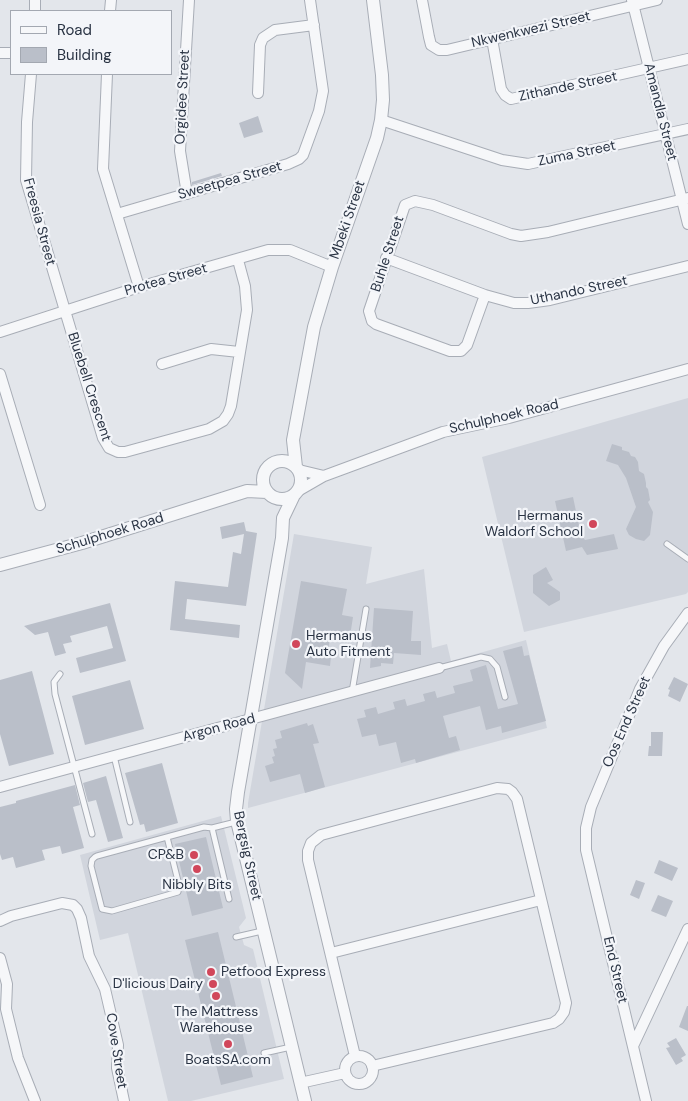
<!DOCTYPE html>
<style>
body{margin:0}
#map{position:relative;width:688px;height:1101px;overflow:hidden;background:#e3e6eb;font-family:"DM Sans",sans-serif}
canvas{display:block}
.legend{position:absolute;left:10px;top:10px;width:162px;height:65px;box-sizing:border-box;background:#f3f5f9;border:1px solid #a3a8b1;margin:0;padding:6px 9px;list-style:none;font-size:15px;color:#2a3444}
.legend li{display:flex;align-items:center;gap:10px;height:25px}
.legend b{width:25px;border:1px solid #a3a8b1}
</style>
<div id="map">
<canvas width="688" height="1101"></canvas>
<ul class="legend">
<li><b style="height:6px;background:#f6f7f9"></b>Road</li>
<li><b style="height:14px;background:#babfc9"></b>Building</li>
</ul>
</div>
<script>
const context = document.querySelector('canvas').getContext('2d');
context.lineJoin = 'round';
function fillPath(path, color) { context.fillStyle = color; context.fill(path, 'evenodd'); }
const poly = rows => new Path2D(rows.map(r => 'M' + r).join(''));
function strokePath(path, color, width, dash) { context.strokeStyle = color; context.lineWidth = width; context.lineCap = dash ? 'butt' : 'round'; context.setLineDash(dash || []); context.stroke(path); }
function write(font, color, halo, rows, align = 'center') {
  context.font = font + ' "DM Sans",sans-serif'; context.lineWidth = 4.5; context.setLineDash([]); context.textBaseline = 'middle'; context.strokeStyle = halo; context.fillStyle = color; for (const [text, x, y, turn = 0] of rows) {
    context.save(); context.translate(x, y); context.rotate((+turn || 0) * Math.PI / 180); context.textAlign = isNaN(turn) ? turn : align; if (halo) context.strokeText(text, 0, 0); context.fillText(text, 0, 0); context.restore();
  }
}
fillPath(poly([
 [688,398,688,592,686,594,524,632,482,457],
 [294,534,372,547,366,584,424,569,432,648,447,644,451,661,526,640,547,728,248,808,248,803],
 [221,816,246,918,239,927,244,945,253,949,284,1079,191,1101,168,1101,128,933,100,940,80,855]
]), '#d1d5dd');
fillPath(poly([
 [258,116,263,132,244,138,239,123],
 [221,173,222,176,192,185,192,182],
 [612,444,622,447,622,450,629,452,631,456,635,457,638,462,639,471,644,474,646,483,646,487,648,489,650,500,648,502,653,512,650,535,644,541,636,539,629,535,626,529,636,507,626,478,618,465,606,461],
 [573,497,581,535,585,540,614,534,618,549,587,555,582,547,566,551,555,501],
 [244,522,246,531,257,533,246,606,187,599,185,619,240,625,239,638,170,630,175,581,228,587,233,552,241,554,244,534,222,539,220,527],
 [546,567,553,580,547,583,560,592,560,600,549,606,533,593,533,575],
 [301,581,347,589,342,615,353,617,350,636,331,633,327,656,331,656,330,666,306,662,302,689,285,673],
 [110,603,126,661,80,673,76,658,113,648,107,626,70,636,72,642,63,644,66,653,55,656,48,632,35,635,24,626],
 [374,608,413,611,411,641,421,641,421,655,394,653,393,664,381,663,381,666,370,668],
 [522,646,524,656,529,655,546,721,502,733,501,726,486,730,480,706,443,716,449,738,456,736,460,750,416,763,415,759,401,763,396,742,379,746,376,734,362,737,357,719,366,717,364,710,376,707,378,714,395,709,393,702,405,699,407,706,425,701,423,694,435,691,437,698,455,693,453,686,473,681,470,670,486,665,498,709,518,704,503,651],
 [32,671,54,754,9,766,0,734,0,680],
 [674,677,688,684,680,702,668,696,670,690,668,689],
 [130,680,144,729,85,745,72,696],
 [307,723,308,726,313,724,319,743,313,744,325,787,305,793,300,774,270,782,265,766,274,763,272,757,275,756,273,749,277,748,275,740,282,738,280,731],
 [651,732,663,732,662,756,648,756,649,746,651,746],
 [162,763,178,823,146,832,144,824,140,825,125,773],
 [106,776,123,838,108,842,96,800,88,802,83,783],
 [75,785,80,805,73,807,84,848,62,854,60,846,42,850,45,860,16,868,13,857,2,860,0,854,0,807,16,803,16,801],
 [206,837,223,908,192,916,175,844],
 [659,860,678,868,672,881,654,873],
 [636,880,645,883,639,899,630,895],
 [658,895,673,901,666,917,651,911],
 [218,932,253,1077,221,1085,185,940],
 [687,1006,688,1006,688,1031,679,1027],
 [676,1038,686,1055,681,1058,683,1061,676,1065,666,1048,670,1047,667,1043]
]), '#babfc9');
const service = poly([
 [667,544,688,559],
 [439,668,481,657,490,659,497,667,505,697],
 [60,674,54,682,55,694,92,834],
 [352,692,366,609],
 [114,756,130,822],
 [212,828,229,899],
 [167,837,179,885,178,892,112,911,102,909,91,866,92,860,95,857,97,856,167,837,204,827,212,828,236,822],
 [236,937,262,931],
 [264,1053,291,1047]
]);
const minor = poly([
 [422,0,429,37,431,45,439,50,447,50,657,0],
 [632,0,688,224],
 [35,11,35,0],
 [110,11,111,0],
 [492,39,501,89,505,95,511,99,688,59],
 [0,53,11,53],
 [31,74,27,122,26,180,103,438,109,448,118,452,125,452,209,429,223,421,228,414,231,406,247,310,245,286,238,260],
 [107,74,103,169,139,287],
 [258,93,260,45,263,38,275,30,314,25],
 [381,120,502,160,528,164,688,129],
 [187,194,180,151,189,0],
 [117,214,288,164,299,159,303,155,319,111,323,91,310,0],
 [386,258,485,295,514,303,528,303,550,300,688,266],
 [485,295,467,345,461,351,450,351,376,324,372,321,369,311,405,205,415,201,433,205,511,234,521,236,548,232,688,198],
 [0,332,139,287,268,250,290,250,332,267],
 [162,364,211,349,239,352],
 [0,374,40,505],
 [299,470,324,476],
 [298,491,324,476,443,432,509,418,688,369],
 [0,787,439,668],
 [0,921,11,916,62,903,73,905,77,909,81,918,89,956,105,989,118,1045,117,1068,124,1101],
 [331,953,541,900],
 [0,958,7,984,6,1009,18,1058,35,1101],
 [633,1046,688,929],
 '345 1070a14 14 0 1 1 28 0a14 14 0 1 1-28 0Z',
 [355,1056,308,860,308,851,311,843,321,835,497,788,508,789,512,792,517,799,566,1003,564,1012,559,1019,553,1023,372,1066],
 [300,1083,345,1073],
 [646,1101,586,850,586,828,591,807,640,689,664,646,688,613]
]);
const tertiary = poly([
 '263 480a19 19 0 1 1 38 0a19 19 0 1 1-38 0Z',
 [296,467,293,440,314,327,332,267,377,138,381,120,383,100,382,75,373,0],
 [294,495,283,518,282,538,238,792,236,809,237,821,305,1101],
 [0,565,82,543,247,491,267,492]
]);
strokePath(service, '#a8adb6', 7);
strokePath(minor, '#a8adb6', 12);
strokePath(tertiary, '#a8adb6', 14);
strokePath(service, '#f6f7f9', 5);
strokePath(minor, '#f6f7f9', 10);
strokePath(tertiary, '#f6f7f9', 12);
for (const [x, y, r, color] of [
 [593,524,5,"#d1475b"],
 [296,644,5,"#d1475b"],
 [194,855,5,"#d1475b"],
 [197,869,5,"#d1475b"],
 [211,972,5,"#d1475b"],
 [213,984,5,"#d1475b"],
 [216,996,5,"#d1475b"],
 [228,1044,5,"#d1475b"]
]) { const dot = new Path2D(); dot.arc(x, y, r, 0, 2 * Math.PI); context.fillStyle = color; context.fill(dot); strokePath(dot, '#f3f5f9', 2); }
write('14px', '#2a3444', '#f3f5f9', [
 ["Nkwenkwezi Street",531,30,-13],
 ["Zithande Street",568,87,-12],
 ["Orgidee Street",183,97,-87],
 ["Amandla Street",660,112,76],
 ["Zuma Street",577,154,-12],
 ["Sweetpea Street",230,181,-16],
 ["Mbeki Street",348,220,-71],
 ["Freesia Street",39,222,75],
 ["Buhle Street",388,254,-72],
 ["Protea Street",166,280,-16],
 ["Uthando Street",579,291,-12],
 ["Bluebell Crescent",89,387,72],
 ["Schulphoek Road",504,417,-13],
 ["Schulphoek Road",110,534,-17],
 ["Oos End Street",627,722,-66],
 ["Argon Road",219,728,-15],
 ["Bergsig Street",247,856,78],
 ["End Street",615,970,77],
 ["Cove Street",116,1051,81]
]);
write('14px', '#2a3444', '#f3f5f9', [
 ["Hermanus",583,516],
 ["Waldorf School",583,532],
 ["Hermanus",306,636,"left"],
 ["Auto Fitment",306,652,"left"],
 ["CP&B",184,855],
 ["Nibbly Bits",197,885,"center"],
 ["Petfood Express",221,972,"left"],
 ["D'licious Dairy",203,984],
 ["The Mattress",216,1012,"center"],
 ["Warehouse",216,1028,"center"],
 ["BoatsSA.com",228,1060,"center"]
], 'right');
</script>
